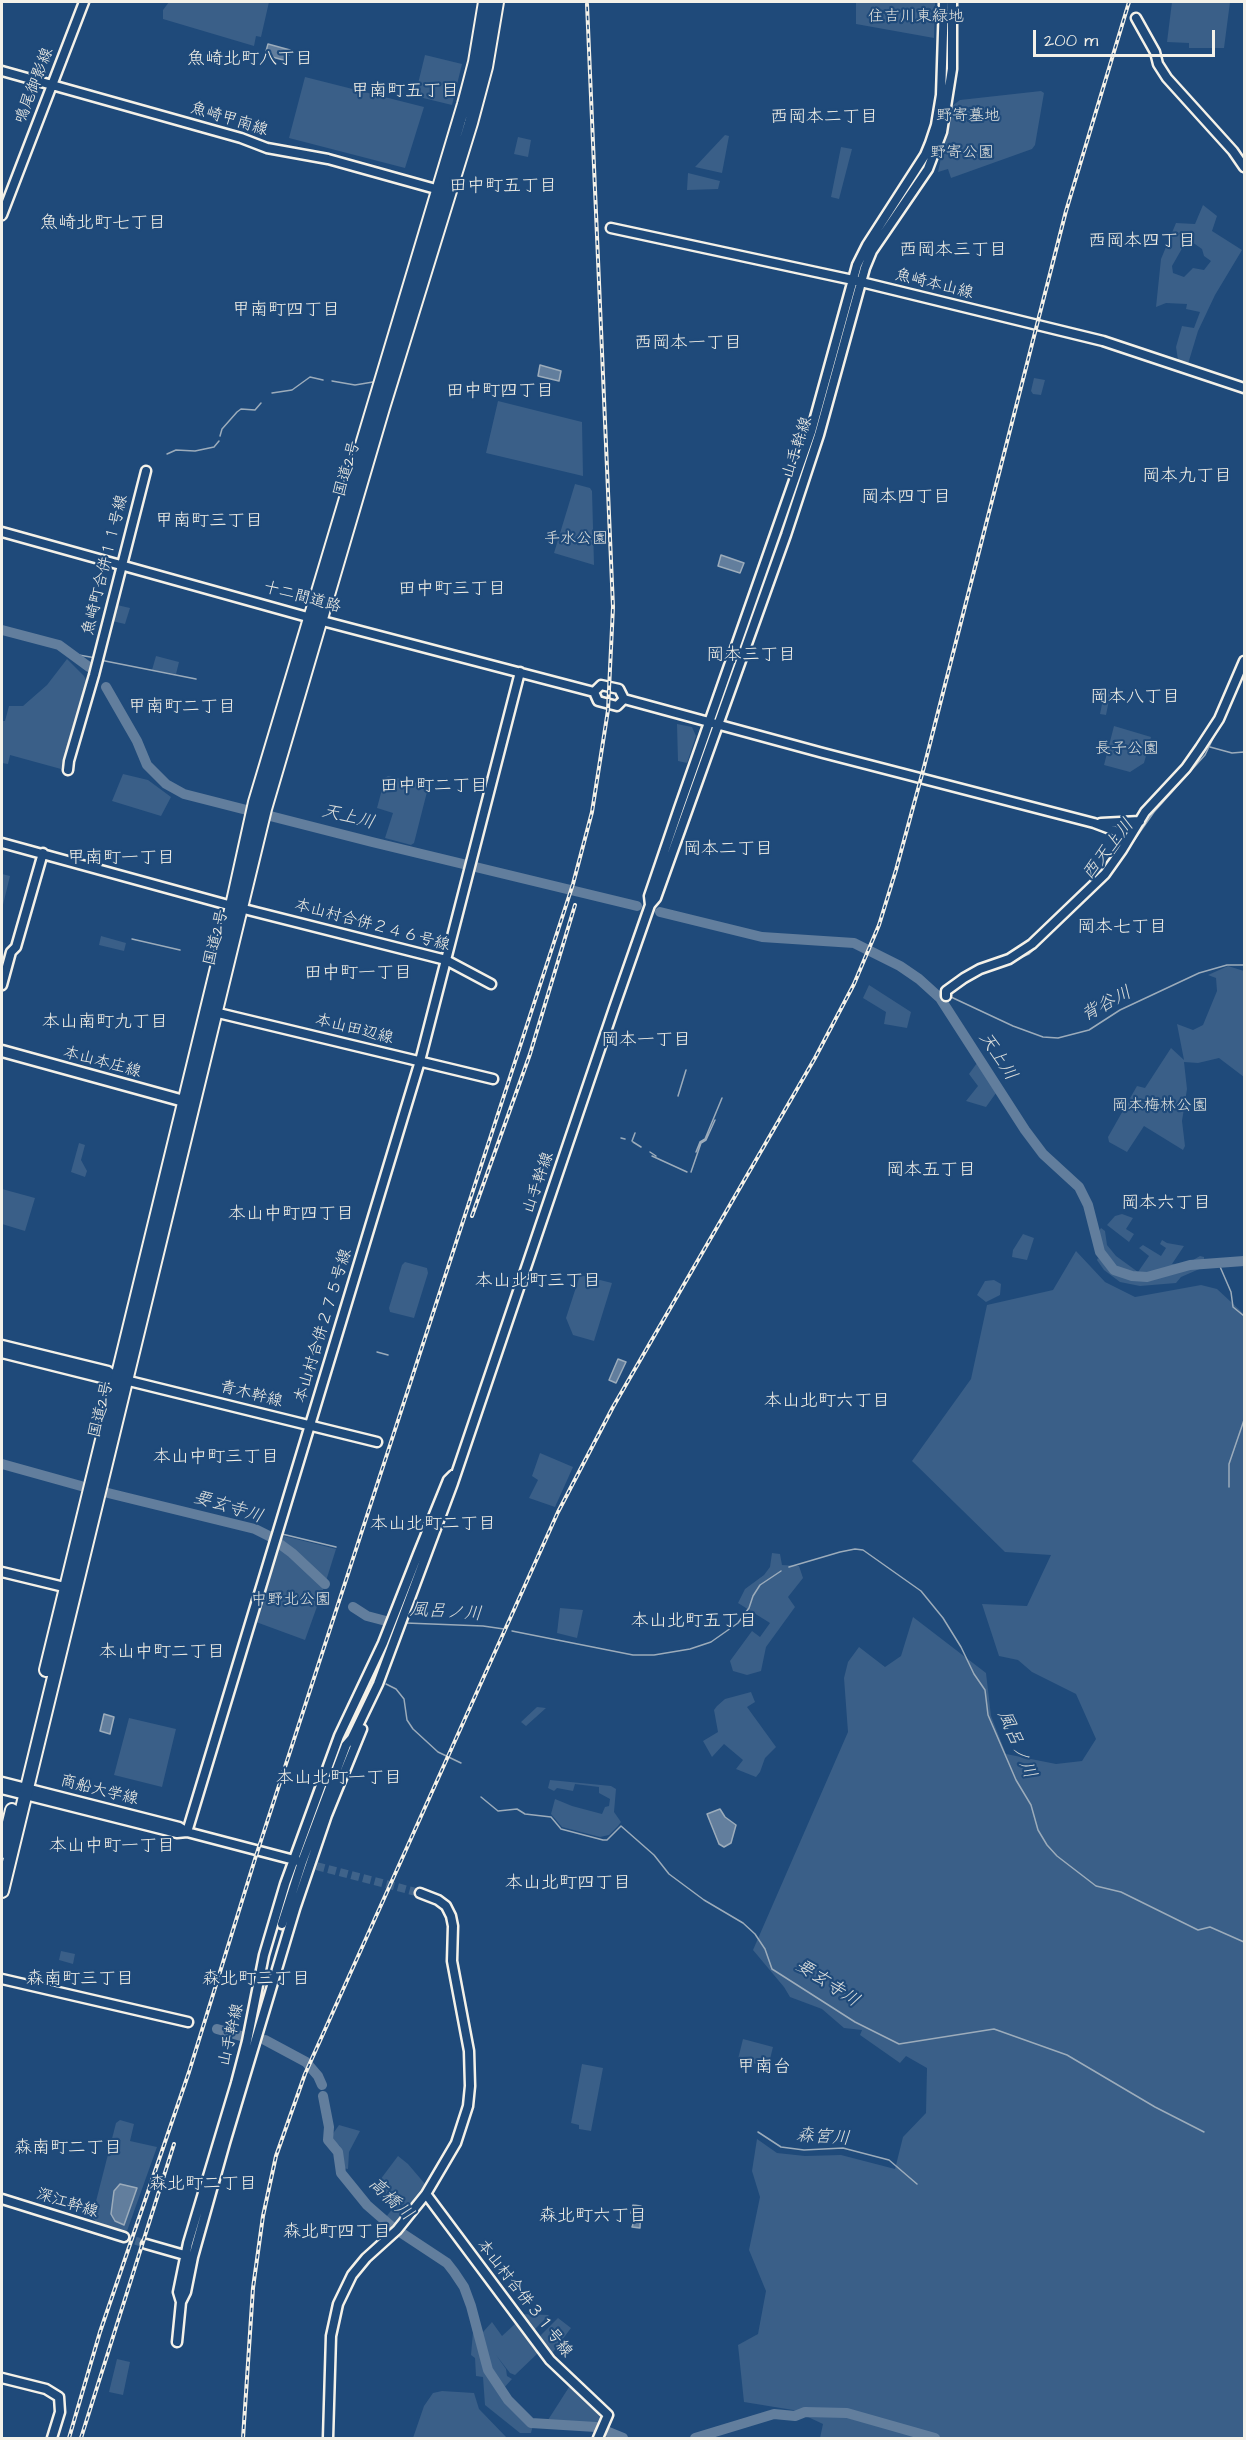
<!DOCTYPE html>
<meta charset="utf-8">
<style>
body{margin:0}
#map{position:relative;width:1246px;height:2440px;overflow:hidden;background:#1f4a7a;font-family:"Architects Daughter",sans-serif}
canvas{display:block}
.frame{position:absolute;inset:0;border:3px solid #f4f1e8;pointer-events:none}
.scale{position:absolute;left:1033px;top:30px;width:182px;height:27px;box-sizing:border-box;border:3px solid #f4f1e8;border-top:0;padding-left:8px;font-size:18px;line-height:21px;white-space:nowrap;color:#f4f1e8;-webkit-text-stroke:4px #1f4a7a;paint-order:stroke}
</style>
<div id="map">
<canvas width="1246" height="2440"></canvas>
<div class="frame"></div>
<div class="scale">200 m</div>
</div>
<script>
const context = document.querySelector('canvas').getContext('2d');
context.lineJoin = 'round';
function fillPath(path, color) { context.fillStyle = color; context.fill(path, 'evenodd'); }
const poly = rows => new Path2D(rows.map(r => 'M' + r).join(''));
function strokePath(path, color, width, dash) { context.strokeStyle = color; context.lineWidth = width; context.lineCap = dash ? 'butt' : 'round'; context.setLineDash(dash || []); context.stroke(path); }
function write(font, color, halo, rows, align = 'center') {
  context.font = font + ' "Architects Daughter","Klee One",sans-serif'; context.lineWidth = 4.5; context.setLineDash([]); context.textBaseline = 'middle'; context.strokeStyle = halo; context.fillStyle = color; for (const [text, x, y, turn = 0] of rows) {
    context.save(); context.translate(x, y); context.rotate((+turn || 0) * Math.PI / 180); context.textAlign = isNaN(turn) ? turn : align; if (halo) context.strokeText(text, 0, 0); context.fillText(text, 0, 0); context.restore();
  }
}
fillPath(poly([
 [169,2,269,2,261,37,256,36,254,46,163,19,163,10],
 [856,2,935,2,934,38,856,24],
 [1172,2,1230,2,1224,48,1189,48,1189,43,1167,42],
 [425,55,462,64,452,105,415,96],
 [305,77,424,107,405,168,289,138],
 [1041,91,1044,93,1035,145,1032,149,951,178,948,169,938,172,952,106,960,100],
 [725,135,729,136,722,173,695,167],
 [518,137,531,140,528,157,514,154],
 [841,147,852,149,839,199,831,197],
 [688,173,720,181,718,189,687,190],
 [1203,205,1217,216,1212,231,1242,250,1215,295,1198,331,1188,364,1178,360,1176,347,1182,326,1194,328,1200,312,1186,309,1187,304,1166,303,1156,307,1161,259,1176,223,1195,224],
 [1192,242,1202,249,1204,256,1211,261,1204,270,1193,268,1184,277,1173,273,1172,266,1184,245],
 [1034,378,1045,380,1041,395,1033,394,1031,391],
 [498,401,582,422,583,476,486,453],
 [575,484,590,488,592,491,594,565,554,553],
 [117,605,130,608,125,624,112,621],
 [156,656,179,662,176,674,152,670],
 [67,659,84,676,87,682,61,769,10,755,8,764,2,763,2,721,5,721,9,706,23,706,47,685],
 [1105,689,1111,690,1106,715,1100,714],
 [677,724,692,727,696,736,687,763,678,761],
 [1114,726,1151,737,1144,763,1130,772,1104,765],
 [123,774,148,780,171,797,161,816,112,801],
 [388,776,426,785,428,788,414,843,411,845,385,838,393,813,377,808,385,778],
 [2,874,10,876,2,909],
 [101,936,126,943,124,951,99,945],
 [1228,966,1244,971,1244,1077,1219,1058,1198,1063,1184,1062,1187,1089,1182,1121,1185,1146,1183,1150,1144,1126,1127,1152,1109,1142,1108,1137,1137,1086,1145,1088,1171,1048,1184,1060,1177,1024,1193,1030,1203,1025,1217,991,1216,978,1208,975],
 [869,985,911,1012,907,1028,884,1024,886,1012,863,998],
 [977,1063,996,1093,986,1107,966,1101,978,1086,969,1074],
 [79,1143,85,1145,81,1160,87,1171,85,1177,71,1172],
 [2,1189,35,1198,25,1231,2,1224],
 [1122,1214,1133,1218,1126,1229,1134,1234,1129,1242,1107,1225,1115,1216],
 [1101,1228,1105,1231,1107,1245,1116,1256,1138,1272,1149,1256,1139,1248,1143,1245,1161,1256,1166,1248,1160,1244,1162,1240,1167,1243,1184,1246,1172,1264,1188,1263,1200,1256,1204,1257,1204,1267,1181,1277,1176,1283,1140,1286,1120,1282,1104,1270,1097,1260,1098,1258,1120,1276,1125,1275,1101,1247,1097,1234],
 [1023,1234,1034,1238,1027,1260,1012,1257,1013,1250],
 [1076,1251,1105,1282,1135,1297,1201,1285,1217,1289,1244,1314,1244,2438,820,2438,823,2424,793,2410,744,2402,738,2345,758,2334,766,2291,749,2250,760,2197,752,2171,757,2139,777,2153,805,2156,841,2155,895,2169,903,2137,926,2113,927,2068,906,2056,900,2063,860,2035,862,2030,844,2028,822,2009,790,1997,784,1987,753,1950,848,1732,844,1678,848,1662,859,1647,885,1667,901,1656,913,1617,986,1673,991,1716,1006,1754,1056,1764,1082,1761,1096,1739,1076,1694,1032,1672,1018,1660,999,1656,982,1604,1027,1606,1051,1555,1005,1552,912,1461,971,1379,987,1305,1053,1290],
 [405,1262,427,1268,428,1273,414,1318,390,1312,389,1308,402,1265],
 [580,1275,612,1283,594,1341,573,1335,566,1318],
 [994,1280,1001,1284,1000,1295,986,1302,977,1295,985,1281],
 [540,1453,573,1467,555,1507,529,1498,538,1480,532,1476],
 [284,1536,336,1549,326,1581,280,1540],
 [279,1546,292,1555,324,1587,305,1640,256,1622],
 [772,1553,780,1554,782,1565,799,1566,803,1578,788,1597,795,1607,766,1647,761,1671,747,1675,733,1671,730,1661,752,1631,760,1637,770,1623,738,1603,745,1589,764,1575,770,1567],
 [560,1608,583,1610,577,1638,557,1633],
 [751,1692,755,1702,747,1707,776,1747,765,1758,760,1772,756,1777,736,1769,743,1760,724,1744,712,1757,703,1741,718,1732,714,1710,717,1706,725,1699],
 [537,1707,546,1708,526,1726,521,1722],
 [129,1718,176,1729,162,1787,114,1775],
 [550,1780,611,1786,616,1789,614,1812,621,1822,618,1826,609,1835,600,1837,562,1827,551,1814,555,1799,572,1806,602,1814,605,1807,609,1806,610,1799,599,1793,599,1787,575,1784,573,1791,557,1788,554,1791,548,1788],
 [61,1951,75,1954,73,1964,59,1960],
 [743,2039,773,2047,768,2067,738,2059],
 [582,2064,603,2068,591,2131,579,2129,579,2125,571,2123],
 [120,2120,134,2124,130,2141,157,2147,127,2231,96,2222,92,2217,116,2123],
 [339,2125,360,2131,349,2152,348,2169,342,2168,340,2146,333,2141,332,2135],
 [398,2156,408,2164,425,2184,395,2224,386,2217,397,2203,379,2197,377,2184],
 [472,2303,483,2332,492,2322,502,2336,515,2324,538,2353,515,2375,510,2373,496,2355,506,2369,507,2376,512,2379,502,2390,534,2421,531,2433,520,2433,485,2405,483,2377,476,2376,475,2358,471,2355,473,2332,467,2305],
 [519,2314,549,2315,533,2331],
 [558,2318,571,2328,550,2356,538,2338],
 [117,2359,130,2362,123,2395,109,2392],
 [571,2384,601,2413,603,2418,600,2424,548,2420],
 [442,2391,474,2393,479,2409,507,2438,413,2438,424,2406,433,2393]
]), '#3a5f88');
const water = poly([
 [268,44,290,50,287,61,265,55,268,44],
 [540,365,561,371,559,381,538,376,540,365],
 [721,555,744,563,740,573,718,566,721,555],
 [618,1359,626,1362,616,1383,609,1380,618,1359],
 [104,1714,114,1717,110,1734,100,1731,104,1714],
 [720,1809,725,1817,736,1825,731,1843,724,1847,719,1844,707,1814,720,1809],
 [120,2184,137,2188,124,2225,115,2221,111,2214,114,2191,120,2184],
 [633,2205,641,2206,640,2228,632,2227,636,2216,631,2213,633,2205]
]);
fillPath(water, '#627e9d');
strokePath(water, '#9cacbb', 1.5);
strokePath(poly([
 [332,381,355,385,373,382],
 [272,393,292,390,310,377,323,380],
 [220,436,222,429,237,412,241,409,255,410,261,403],
 [167,454,176,450,195,451,214,447,219,441],
 [73,654,96,658],
 [100,660,196,679],
 [1210,747,1232,753,1244,752],
 [1116,866,1154,812,1205,755,1244,674],
 [132,939,180,950],
 [936,994,941,995],
 [950,994,977,976,1029,954,1086,898],
 [951,997,1013,1026,1043,1037,1058,1038,1089,1030,1120,1010,1199,973,1227,965,1244,965],
 [678,1096,686,1070],
 [621,1138,625,1139],
 [632,1141,635,1133],
 [633,1142,641,1147],
 [650,1152,656,1156],
 [696,1152,700,1142,705,1139,722,1098],
 [652,1156,687,1172],
 [691,1172,701,1143,706,1140,715,1120],
 [1218,1262,1231,1292,1233,1307,1244,1316],
 [377,1352,388,1355],
 [1229,1487,1229,1464,1244,1420],
 [282,1534,336,1547],
 [789,1567,840,1552,855,1549,863,1550,921,1591,943,1618,961,1647,974,1674,985,1690,988,1715,1016,1780,1031,1805,1038,1830,1047,1845,1057,1856,1096,1886,1121,1892,1198,1930,1210,1927,1244,1942],
 [406,1623,483,1626,504,1629],
 [512,1631,633,1655,654,1655,690,1649,711,1642,738,1623,749,1608,753,1596,760,1585,781,1571],
 [386,1684,396,1689,404,1699,407,1720,413,1729,438,1752,461,1763],
 [481,1797,498,1811,517,1809,525,1814,551,1817,561,1829,603,1840,607,1840,621,1826,654,1855,669,1874,704,1900,743,1923,755,1934,765,1949,772,1969,855,2022,899,2044,994,2029,1067,2055,1155,2107,1204,2132],
 [758,2132,781,2147,804,2150,843,2148,889,2160,917,2184]
]), '#9cacbb', 1.5);
strokePath(poly([
 [2,630,59,645,89,667],
 [106,687,137,741,147,765,166,784,184,794,372,842,637,906],
 [660,912,762,937,854,943,900,966,919,979,940,998,1025,1130,1043,1154,1079,1187,1088,1205,1100,1252,1114,1270,1132,1276,1147,1277,1190,1265,1244,1261],
 [2,1464,81,1486],
 [108,1493,255,1529,269,1536,292,1553,325,1584],
 [353,1607,367,1616,386,1621],
 [217,2029,241,2036],
 [265,2040,306,2062,318,2076,322,2085],
 [323,2096,329,2127,328,2140,338,2152,341,2173,367,2205,391,2226,447,2263,454,2272,464,2287,471,2306,488,2370,508,2400,531,2423,596,2427,623,2438],
 [695,2438,774,2414,795,2416,805,2412,847,2413,935,2438]
]), '#627e9d', 10);
strokePath(poly([
 [305,1863,420,1893],
 [124,2237,146,2244]
]), '#3f638a', 8, [8, 4]);
const minor = poly([
 [1136,18,1155,52,1158,64,1167,78,1233,151,1244,167],
 [2,71,241,138,267,148,328,159,443,191],
 [2,215,84,2],
 [611,228,853,280,1103,341,1244,388],
 [2,532,311,618,594,692],
 [594,692,598,701,617,706,624,699],
 [594,692,601,685,619,689,624,699],
 [624,699,823,753,1094,823,1118,832,1125,845],
 [68,770,69,761,94,675,146,471],
 [1101,823,1140,821],
 [2,843,232,906,446,960,491,984],
 [650,905,649,896,679,808,811,432,857,265,867,245,925,155,930,143,936,125,941,95,944,2],
 [2,985,11,952,16,947,43,853],
 [946,996,946,991,964,978,980,969,1009,959,1032,944,1105,874,1122,850,1145,812,1186,768,1200,748,1219,719,1244,661],
 [210,1011,493,1079],
 [2,1345,108,1371,117,1378],
 [2,1353,106,1379,117,1378,377,1442],
 [2,1572,64,1587],
 [2,1782,179,1827,187,1832,298,1861],
 [2,1789,177,1833,187,1832],
 [187,1832,420,1061,520,672],
 [282,1924,302,1862,346,1745,352,1738,378,1684,453,1483,614,1008,650,905,656,898,786,535,819,435,865,268,872,251,928,169,942,132,952,69,952,2],
 [2,1979,188,2022],
 [426,2194,550,2360,608,2415,598,2438],
 [2,2199,124,2237],
 [146,2244,188,2256],
 [181,2302,178,2292,188,2243,236,2083,247,2041,264,1955,285,1884,339,1736,383,1643,418,1554,448,1480,453,1475],
 [177,2342,181,2302,186,2292,193,2257,225,2143,295,1909,327,1815,362,1729],
 [2,2378,46,2389,59,2397,60,2412,52,2438],
 [328,2438,331,2336,338,2304,352,2275,366,2258,397,2230,426,2194,456,2143,468,2106,470,2086,469,2051,452,1961,453,1926,451,1916,446,1906,438,1900,420,1893]
]);
const major = poly([
 [2,1051,191,1103]
]);
const highway = poly([
 [46,1670,232,906,255,802,464,104,475,62,485,2],
 [2,1852,12,1810],
 [2,1891,265,809,383,408,471,123,486,67,497,2]
]);
strokePath(minor, '#f4f1e8', 13);
strokePath(major, '#f4f1e8', 15);
strokePath(highway, '#f4f1e8', 16);
strokePath(minor, '#1f4a7a', 8);
strokePath(major, '#1f4a7a', 10);
strokePath(highway, '#1f4a7a', 12);
const rail = poly([
 [472,1216,530,1054,575,905],
 [69,2438,100,2332,189,2072,255,1859,573,884,592,812,608,710,613,607,587,4],
 [81,2438,174,2144],
 [243,2438,253,2288,263,2216,276,2156,305,2074,558,1512,613,1407,815,1058,854,984,879,925,896,870,924,767,1066,211,1129,2]
]);
strokePath(rail, '#f4f1e8', 4);
strokePath(rail, '#1f4a7a', 1.5, [4.5]);
write('16px', '#e1e2de', '#1f4a7a', [
 ["住吉川東緑地",916,18],
 ["野寄墓地",968,117],
 ["野寄公園",962,154],
 ["手水公園",576,540],
 ["長子公園",1127,750],
 ["岡本梅林公園",1160,1107],
 ["中野北公園",291,1601]
]);
write('16px', '#f4f1e8', '#1f4a7a', [
 ["鳴尾御影線",35,86,-69],
 ["魚崎甲南線",229,120,17],
 ["魚崎本山線",934,285,14],
 ["山手幹線",798,448,-72],
 ["国道2号",348,469,-74],
 ["魚崎町合併１１号線",106,565,-76],
 ["十二間道路",302,598,15],
 ["本山村合併２４６号線",372,926,15],
 ["国道2号",217,938,-76],
 ["本山田辺線",354,1030,14],
 ["本山本庄線",102,1063,15],
 ["山手幹線",539,1183,-71],
 ["本山村合併２７５号線",324,1326,-73],
 ["青木幹線",251,1395,14],
 ["国道2号",102,1410,-76],
 ["商船大学線",99,1791,14],
 ["山手幹線",232,2035,-77],
 ["深江幹線",67,2204,17],
 ["本山村合併３１号線",524,2299,52]
]);
write('18px', '#f4f1e8', '#1f4a7a', [
 ["魚崎北町八丁目",250,60],
 ["甲南町五丁目",405,92],
 ["西岡本二丁目",824,118],
 ["田中町五丁目",503,187],
 ["魚崎北町七丁目",103,224],
 ["西岡本四丁目",1142,242],
 ["西岡本三丁目",953,251],
 ["甲南町四丁目",286,311],
 ["西岡本一丁目",688,344],
 ["田中町四丁目",500,392],
 ["岡本九丁目",1187,477],
 ["岡本四丁目",906,498],
 ["甲南町三丁目",209,522],
 ["田中町三丁目",452,590],
 ["岡本三丁目",751,656],
 ["岡本八丁目",1135,698],
 ["甲南町二丁目",182,708],
 ["田中町二丁目",434,787],
 ["岡本二丁目",728,850],
 ["甲南町一丁目",121,859],
 ["岡本七丁目",1122,928],
 ["田中町一丁目",358,974],
 ["本山南町九丁目",105,1023],
 ["岡本一丁目",646,1041],
 ["岡本五丁目",931,1171],
 ["岡本六丁目",1166,1204],
 ["本山中町四丁目",291,1215],
 ["本山北町三丁目",538,1282],
 ["本山北町六丁目",827,1402],
 ["本山中町三丁目",216,1458],
 ["本山北町二丁目",433,1525],
 ["本山北町五丁目",694,1622],
 ["本山中町二丁目",162,1653],
 ["本山北町一丁目",339,1779],
 ["本山中町一丁目",112,1847],
 ["本山北町四丁目",568,1884],
 ["森南町三丁目",80,1980],
 ["森北町三丁目",256,1980],
 ["甲南台",764,2068],
 ["森南町二丁目",68,2149],
 ["森北町二丁目",203,2185],
 ["森北町六丁目",593,2217],
 ["森北町四丁目",337,2233]
]);
write('italic 18px', '#dee0dd', '#1f4a7a', [
 ["天上川",348,818,14],
 ["西天上川",1109,850,-52],
 ["背谷川",1107,1005,-28],
 ["天上川",997,1057,57],
 ["要玄寺川",228,1508,17],
 ["風呂ノ川",446,1613,4],
 ["風呂ノ川",1016,1745,67],
 ["要玄寺川",827,1984,33],
 ["森宮川",823,2138,4],
 ["高橋川",390,2200,43]
]);
</script>
